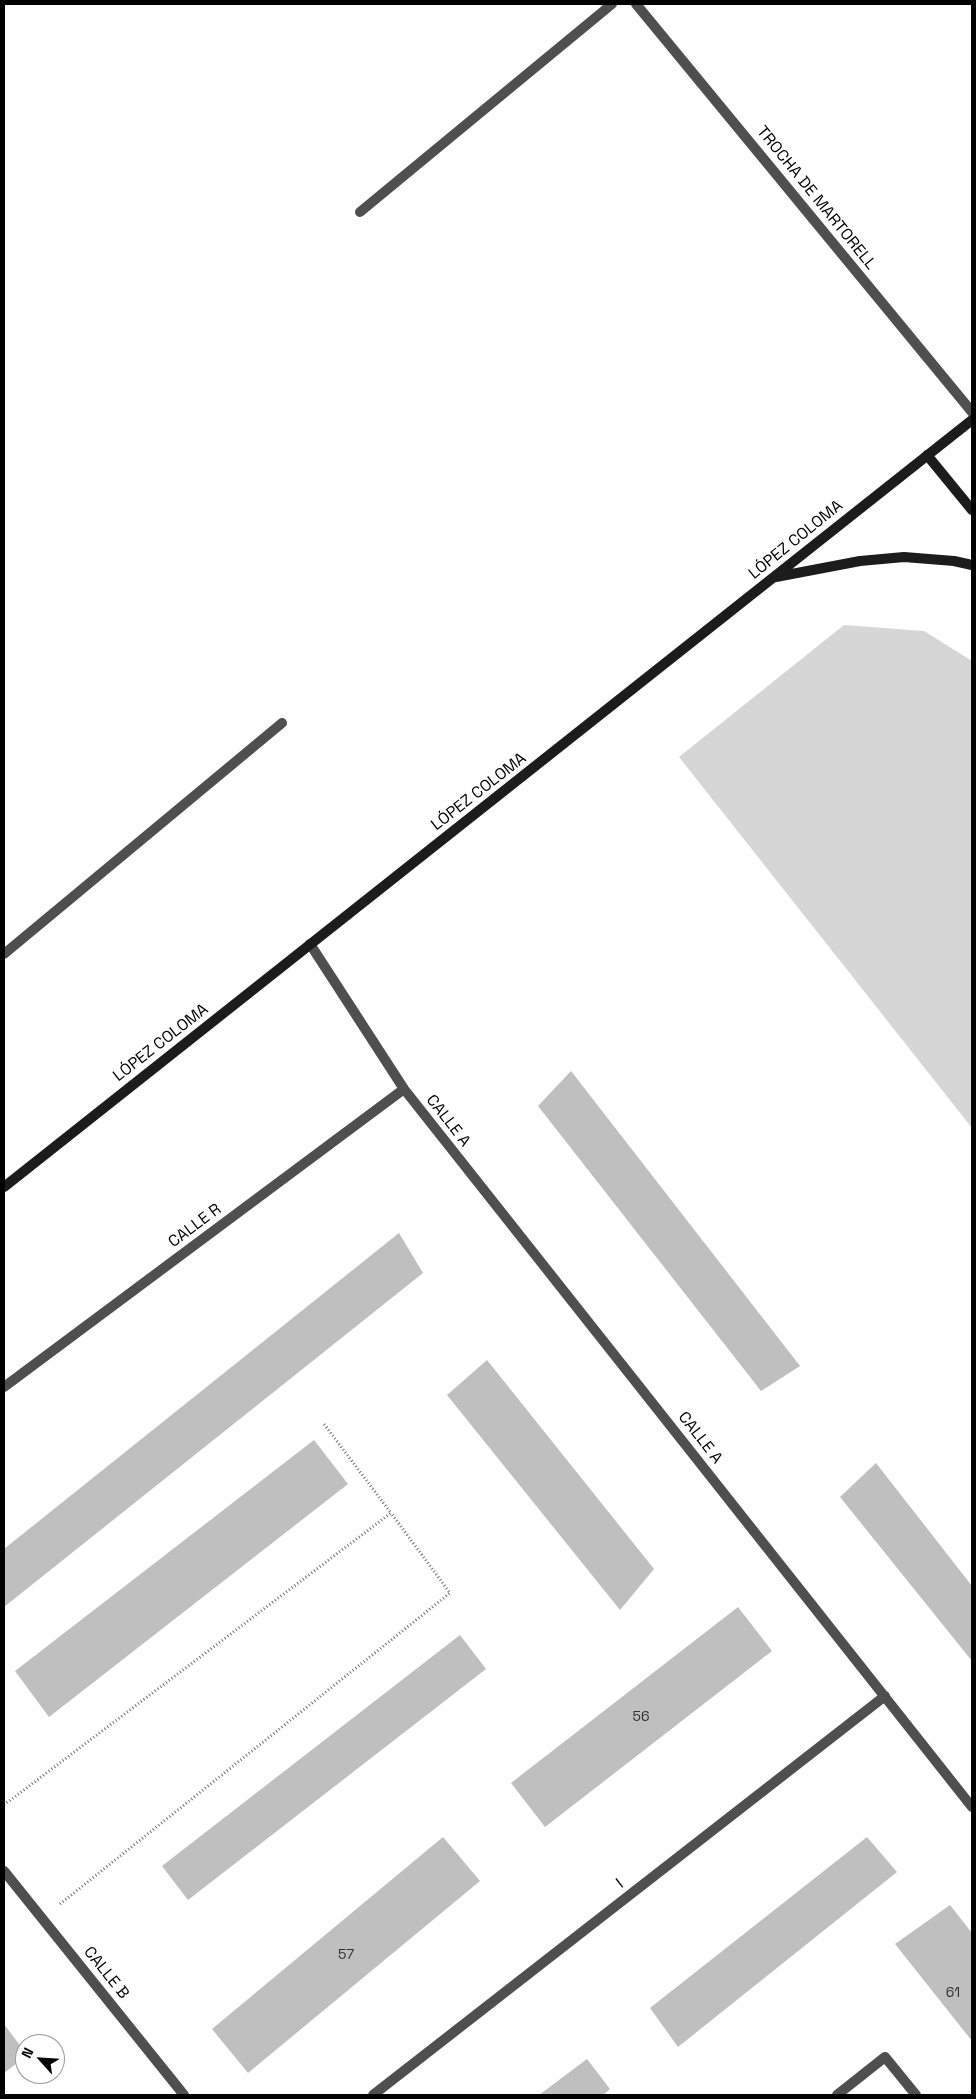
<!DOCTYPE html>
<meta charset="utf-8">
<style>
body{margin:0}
#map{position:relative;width:976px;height:2099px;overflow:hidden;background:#fff;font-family:"Space Grotesk",sans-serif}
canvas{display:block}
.frame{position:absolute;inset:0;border:5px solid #000;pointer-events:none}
.north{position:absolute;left:15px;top:2034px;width:50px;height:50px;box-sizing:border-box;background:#fff;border:1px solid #999;border-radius:50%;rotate:296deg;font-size:14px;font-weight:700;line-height:20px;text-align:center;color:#000}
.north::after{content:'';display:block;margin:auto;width:18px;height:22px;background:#000;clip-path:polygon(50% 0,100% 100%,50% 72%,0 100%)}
</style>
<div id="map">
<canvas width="976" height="2099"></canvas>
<div class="frame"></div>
<div class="north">N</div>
</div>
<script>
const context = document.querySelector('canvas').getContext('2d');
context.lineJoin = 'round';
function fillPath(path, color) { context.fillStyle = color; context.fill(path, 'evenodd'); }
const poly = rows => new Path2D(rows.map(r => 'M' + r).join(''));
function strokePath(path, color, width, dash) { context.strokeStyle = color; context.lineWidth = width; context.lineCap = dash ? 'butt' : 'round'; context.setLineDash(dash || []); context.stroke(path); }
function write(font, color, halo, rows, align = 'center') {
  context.font = font + ' "Space Grotesk",sans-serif'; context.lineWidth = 4; context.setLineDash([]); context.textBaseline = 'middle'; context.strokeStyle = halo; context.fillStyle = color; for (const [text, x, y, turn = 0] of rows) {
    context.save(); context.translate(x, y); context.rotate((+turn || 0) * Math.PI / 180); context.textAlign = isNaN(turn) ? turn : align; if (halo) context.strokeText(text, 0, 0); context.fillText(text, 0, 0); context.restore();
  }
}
fillPath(poly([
 [844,625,924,631,972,661,972,1128,679,757]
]), '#d6d6d6');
fillPath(poly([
 [571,1071,800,1366,761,1391,538,1106],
 [399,1233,423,1273,4,1607,4,1549],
 [487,1360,654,1569,620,1610,447,1395],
 [314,1440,348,1484,49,1717,15,1671],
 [876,1463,972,1586,972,1661,840,1497],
 [738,1607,772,1651,545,1827,511,1783],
 [460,1635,486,1669,188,1900,162,1866],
 [443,1837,480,1881,248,2073,212,2029],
 [867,1837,897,1872,678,2047,650,2008],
 [950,1905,972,1933,972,2041,895,1944],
 [4,2024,25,2052,25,2057,4,2073],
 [587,2059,610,2089,603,2095,539,2095]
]), '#bfbfbf');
strokePath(poly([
 [4,1805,391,1513,324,1424],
 [60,1904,450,1593,391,1513]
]), '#717171', 3, [1, 2.5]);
strokePath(poly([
 [4,954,282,723]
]), '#4f4f4f', 10);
strokePath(poly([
 [636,4,972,412],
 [360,212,612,4],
 [310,944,404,1089,972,1807],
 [4,1387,404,1089],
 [4,1871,184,2095],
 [373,2095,885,1696],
 [837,2095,885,2057,916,2095]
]), '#4f4f4f', 10);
strokePath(poly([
 [927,455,972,510],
 [776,577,860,561,904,557,954,561,972,565],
 [4,1187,972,420]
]), '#1c1c1c', 10);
write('14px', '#303030', null, [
 ["56",641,1717],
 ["57",346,1955],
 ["61",953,1993]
]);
write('16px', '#000', '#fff', [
 ["TROCHA DE MARTORELL",816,198,51],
 ["LÓPEZ COLOMA",796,540,-39],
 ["LÓPEZ COLOMA",479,792,-38],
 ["LÓPEZ COLOMA",161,1043,-38],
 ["CALLE A",448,1121,52],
 ["CALLE R",195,1226,-37],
 ["CALLE A",700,1438,52],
 ["I",620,1884,-38],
 ["CALLE B",106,1973,51]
]);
</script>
